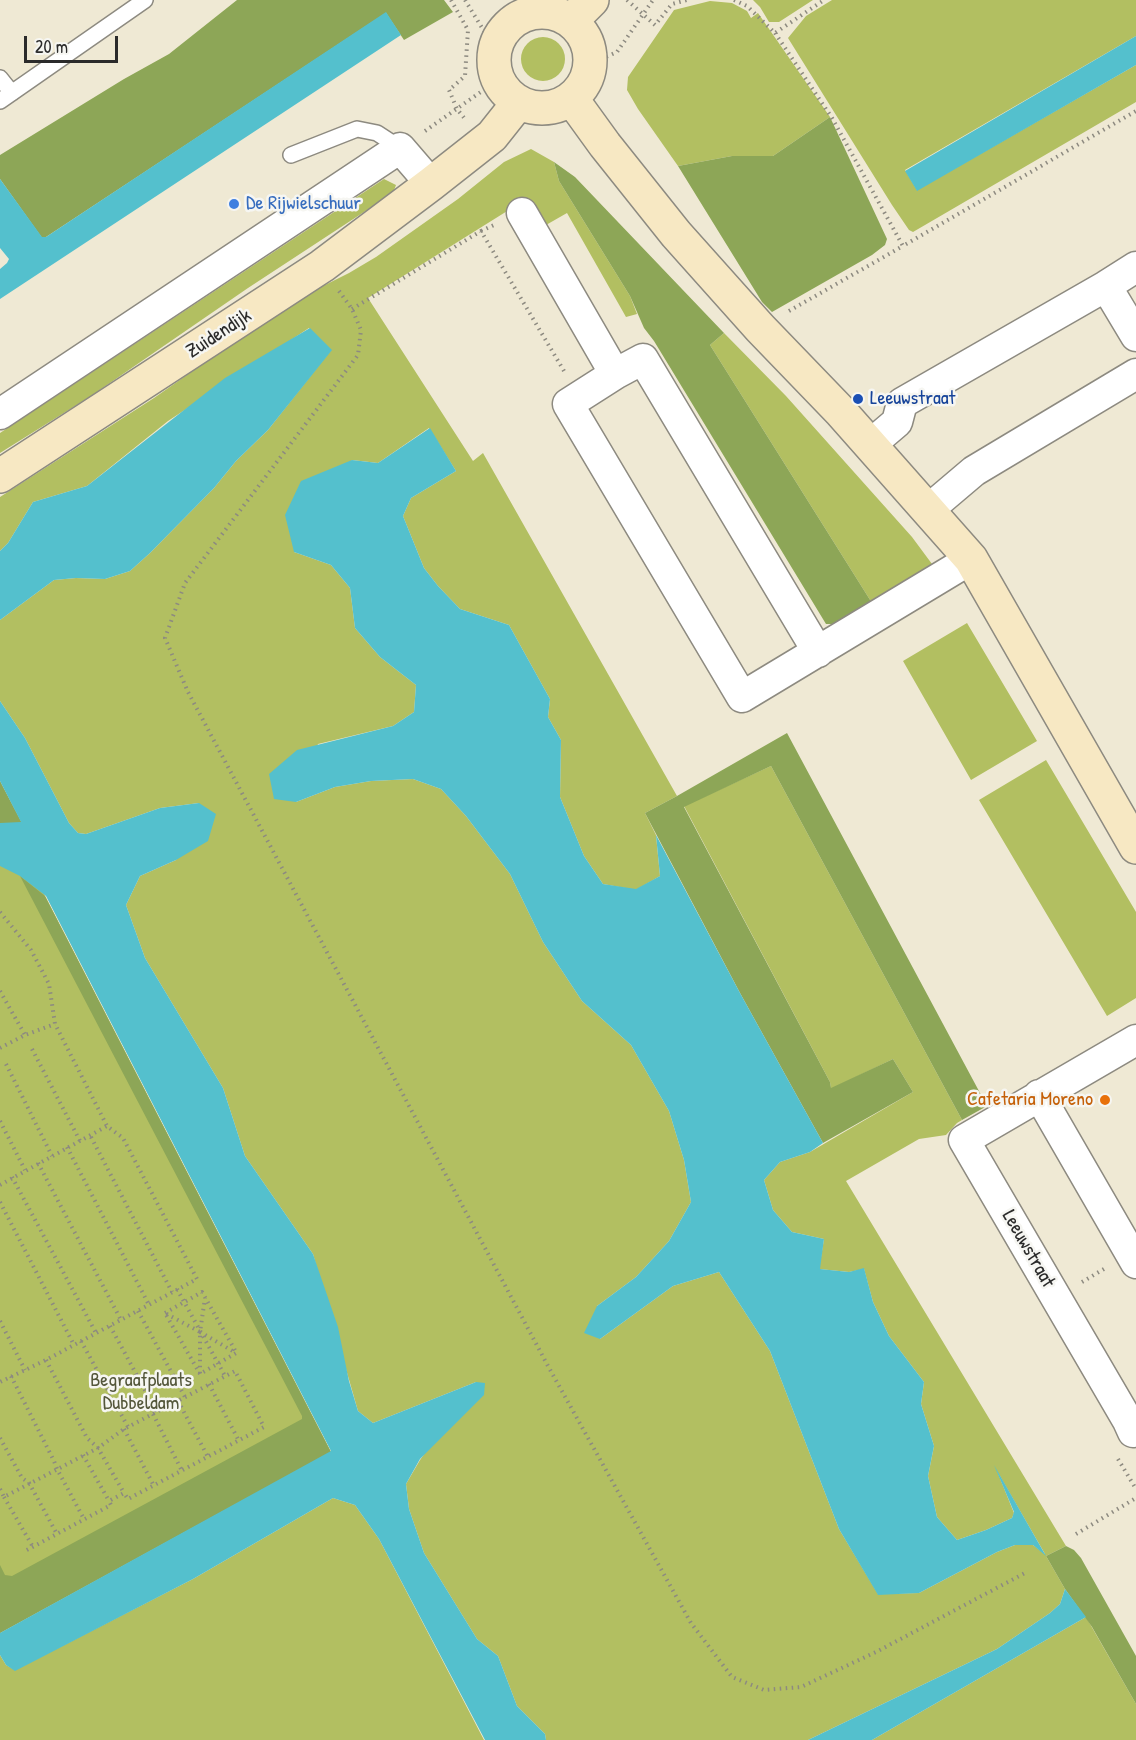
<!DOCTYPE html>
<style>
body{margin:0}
#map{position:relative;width:1136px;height:1740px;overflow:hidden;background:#efe9d4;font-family:"Patrick Hand",sans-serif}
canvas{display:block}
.scale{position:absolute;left:24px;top:36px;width:94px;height:27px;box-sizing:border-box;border:3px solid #2b2b2b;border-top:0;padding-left:8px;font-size:18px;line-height:21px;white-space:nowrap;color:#2b2b2b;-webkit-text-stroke:4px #f6f6f2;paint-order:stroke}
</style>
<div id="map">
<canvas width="1136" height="1740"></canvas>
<div class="scale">20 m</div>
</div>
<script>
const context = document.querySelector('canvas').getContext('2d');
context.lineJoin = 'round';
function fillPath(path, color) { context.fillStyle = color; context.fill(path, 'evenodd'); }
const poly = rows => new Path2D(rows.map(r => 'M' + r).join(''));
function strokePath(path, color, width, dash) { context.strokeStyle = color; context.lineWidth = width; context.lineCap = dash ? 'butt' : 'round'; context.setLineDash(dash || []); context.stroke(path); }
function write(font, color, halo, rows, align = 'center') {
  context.font = font + ' "Patrick Hand",sans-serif'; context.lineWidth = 5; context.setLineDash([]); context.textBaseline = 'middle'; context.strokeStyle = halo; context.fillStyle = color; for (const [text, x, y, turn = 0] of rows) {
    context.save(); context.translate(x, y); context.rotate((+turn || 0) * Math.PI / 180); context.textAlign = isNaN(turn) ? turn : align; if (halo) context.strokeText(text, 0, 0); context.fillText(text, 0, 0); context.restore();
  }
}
fillPath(poly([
 [753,0,813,0,779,22,769,22,760,7],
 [832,0,1136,0,1136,36,905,170,917,190,1136,65,1136,102,913,232,909,230,892,205,788,38,806,16],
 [710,1,732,3,747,11,751,18,758,13,830,117,773,156,732,156,678,166,638,109,627,90,628,77,674,10],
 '521 59a22 22 0 1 1 44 0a22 22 0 1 1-44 0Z',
 [531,149,554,162,559,181,630,296,637,314,626,317,567,213,546,225,528,198,368,298,473,461,483,453,677,796,645,813,656,835,660,876,636,890,603,884,584,856,560,797,561,740,548,717,550,699,509,625,460,609,438,586,424,568,403,516,411,498,456,471,429,428,378,463,352,460,294,552,331,565,350,588,355,628,380,657,416,685,414,712,393,726,318,744,296,802,335,787,371,781,413,779,441,789,466,816,510,874,543,942,582,1001,631,1045,669,1111,684,1160,691,1202,669,1241,636,1277,597,1306,600,1339,673,1286,719,1272,770,1351,839,1529,878,1594,919,1593,997,1552,1015,1545,1033,1545,1045,1554,997,1471,1014,1513,1012,1518,986,1530,957,1540,937,1517,928,1476,934,1446,921,1404,924,1382,889,1336,873,1302,864,1269,849,1272,819,1269,824,1239,792,1232,773,1210,764,1180,780,1162,810,1152,913,1092,893,1059,831,1089,830,1082,684,806,771,766,962,1120,957,1123,946,1135,919,1139,846,1181,1066,1546,1046,1556,1065,1589,1060,1604,1050,1613,997,1649,808,1740,546,1740,545,1734,517,1706,498,1656,477,1639,424,1553,409,1509,406,1484,420,1460,476,1382,373,1423,358,1411,313,1254,245,1156,223,1088,145,958,126,905,140,876,176,860,199,803,160,808,86,834,78,833,69,823,25,738,0,701,0,620,54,580,76,578,105,579,130,571,150,553,214,488,236,461,268,430,331,350,309,328,168,421,87,486,33,502,8,543,0,551,0,497,154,398,293,301,349,273,376,257,458,199,504,162],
 [384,179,396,185,393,193,248,288,91,396,0,453,0,433],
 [724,333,786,396,912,537,932,564,872,603,710,345],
 [967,623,1037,741,971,780,903,661],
 [1046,760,1136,912,1136,998,1107,1016,979,800],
 [0,781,45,896,331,1452,0,1633],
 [333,1498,355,1505,379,1539,484,1740,0,1740,0,1655,6,1665,15,1670,193,1579],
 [1086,1617,1136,1704,1136,1740,872,1740]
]), '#b2bf61');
fillPath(poly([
 [237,0,444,0,453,12,404,40,386,13,46,237,42,238,0,179,0,155,124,79,169,54],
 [830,117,887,239,885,245,872,255,772,312,762,302,678,166,732,156,773,156],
 [554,162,575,177,724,333,710,345,872,603,832,624,826,624,654,341,644,328,630,296,559,181],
 [787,733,987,1106,962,1120,771,766,684,807,830,1082,831,1088,893,1059,913,1092,823,1143,740,993,645,813,677,796],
 [0,781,22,823,0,823],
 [20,876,45,896,331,1452,0,1633,0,1565,5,1575,12,1576,302,1419,302,1416],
 [1066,1546,1074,1550,1081,1558,1136,1656,1136,1704,1092,1627,1065,1589,1046,1556]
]), '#8da657');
fillPath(poly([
 [386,12,401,35,0,299,0,269,7,263,9,259,0,248,0,179,42,237,46,237],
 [1136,36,1136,65,917,191,905,171],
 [310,328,332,350,268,430,236,461,214,488,150,553,130,571,105,579,76,578,54,580,0,620,0,551,8,543,33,502,87,486,225,378],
 [430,428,456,471,411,498,403,516,424,568,438,586,460,609,509,625,550,699,548,717,561,740,560,797,584,856,603,884,636,889,660,876,656,835,740,993,823,1143,810,1152,780,1162,764,1180,773,1210,792,1232,824,1239,820,1269,849,1272,864,1268,873,1302,889,1336,924,1382,921,1404,934,1446,928,1476,937,1517,957,1540,986,1530,1012,1518,1014,1512,994,1465,1046,1556,1033,1545,1015,1545,997,1552,919,1593,878,1595,839,1529,770,1351,719,1272,673,1286,600,1339,584,1333,597,1306,636,1277,669,1241,691,1202,684,1160,669,1111,631,1045,582,1001,543,942,510,874,466,816,441,789,413,779,371,781,335,787,296,802,274,799,269,774,297,750,393,726,414,712,416,685,380,657,355,628,350,588,331,565,294,552,285,515,301,481,352,460,378,463],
 [0,701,25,738,69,823,78,833,86,834,160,808,199,803,216,814,208,841,176,860,140,876,126,905,145,958,223,1088,245,1156,313,1254,338,1327,349,1381,358,1411,373,1423,476,1382,485,1383,484,1395,420,1459,406,1484,409,1509,424,1553,477,1639,498,1656,517,1706,545,1734,546,1740,485,1740,379,1539,355,1505,333,1498,193,1579,15,1671,6,1665,0,1655,0,1633,331,1451,46,896,20,876,0,866,0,823,21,822,0,781],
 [1065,1589,1086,1617,872,1740,808,1740,997,1649,1050,1613,1060,1604]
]), '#54c0cd');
const lane = poly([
 [0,78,12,93],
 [0,101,145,0],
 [291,155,357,129,377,133,400,148]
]);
const street = poly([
 [522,213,615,374,643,359,818,652],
 [1106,286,1136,267],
 [615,374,568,404,742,697,971,559],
 [0,414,400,148,431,184],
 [870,445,897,422,902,403,1106,286,1136,336],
 [928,510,974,471,1136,374],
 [1136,1040,964,1140,1128,1421,1133,1432,1136,1431],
 [1039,1095,1136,1263]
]);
const secondary = poly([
 '494 60a48 48 0 1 1 96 0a48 48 0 1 1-96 0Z',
 [571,21,592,0],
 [571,98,605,145,676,234,760,328,841,412,971,559,1136,847],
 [0,476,322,266,431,184,492,136,519,102]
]);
strokePath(lane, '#8d8a80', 18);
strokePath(street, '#8d8a80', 33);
strokePath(secondary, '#8d8a80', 36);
strokePath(poly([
 [451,0,468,30,465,76,449,90,457,109,465,119],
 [465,0,495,49],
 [627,0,655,25,672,4,687,0],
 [734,0,747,6,775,33,824,0],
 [775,33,832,118,903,246,1136,111],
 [590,64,617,52,653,0],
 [425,131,485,89],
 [481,231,494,225],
 [339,291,352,309,361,330,358,355,185,583,165,638,188,692,548,1366,691,1623,732,1677,764,1690,801,1687,876,1652,1025,1573],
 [352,309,481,231,564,371],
 [789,311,903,246],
 [0,912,31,950,49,984,55,1024,107,1126,123,1138,197,1279,46,1360,0,1382],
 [0,991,25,1035],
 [0,1048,25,1035,55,1024],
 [32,1049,80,1141],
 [6,1064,52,1156],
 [0,1121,25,1170],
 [91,1137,172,1292],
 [67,1147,149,1305],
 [38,1163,121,1320],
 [12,1177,96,1333],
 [0,1185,107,1126],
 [0,1202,74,1345],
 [1082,1282,1104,1269],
 [177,1289,225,1376],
 [138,1311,185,1397],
 [165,1313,202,1292,236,1352],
 [0,1321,25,1370],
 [110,1326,157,1412],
 [200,1332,236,1353,200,1374,200,1332],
 [81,1341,128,1427],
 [46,1360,87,1438,98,1448,124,1493],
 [200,1374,165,1313,200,1332,205,1298],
 [11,1376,54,1461,57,1469,84,1519],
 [209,1384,239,1441],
 [178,1401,208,1457],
 [153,1414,182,1471],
 [124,1429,154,1486],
 [0,1438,22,1478,29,1483,57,1534],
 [83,1455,109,1501],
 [1118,1459,1136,1489],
 [0,1489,4,1497,98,1448,124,1429,235,1371,264,1427,128,1499,124,1493,109,1501,111,1505,25,1551],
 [4,1497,33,1547],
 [1076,1534,1136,1498]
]), '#8d8a80', 4, [1.5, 4.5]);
strokePath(lane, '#fff', 15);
strokePath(street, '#fff', 30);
strokePath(secondary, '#f7e8c3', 33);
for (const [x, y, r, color] of [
 [234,204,6,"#3f7fe0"],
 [858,399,6,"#1a4fb4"],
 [1105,1100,6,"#e8710a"]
]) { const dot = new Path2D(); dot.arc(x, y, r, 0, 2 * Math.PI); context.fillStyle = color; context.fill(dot); strokePath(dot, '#f6f6f2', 2); }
write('20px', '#366cbe', '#f6f6f2', [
 ["De Rijwielschuur",246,204]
], 'left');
write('20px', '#2b2b2b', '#f6f6f2', [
 ["Zuidendijk",219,334,-33],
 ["Leeuwstraat",1028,1249,60]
]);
write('20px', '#164399', '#f6f6f2', [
 ["Leeuwstraat",870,399]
], 'left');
write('20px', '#c56008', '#f6f6f2', [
 ["Cafetaria Moreno",1093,1100]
], 'right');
write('20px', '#54573b', '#f6f6f2', [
 ["Begraafplaats",141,1381],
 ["Dubbeldam",141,1404]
]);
</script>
